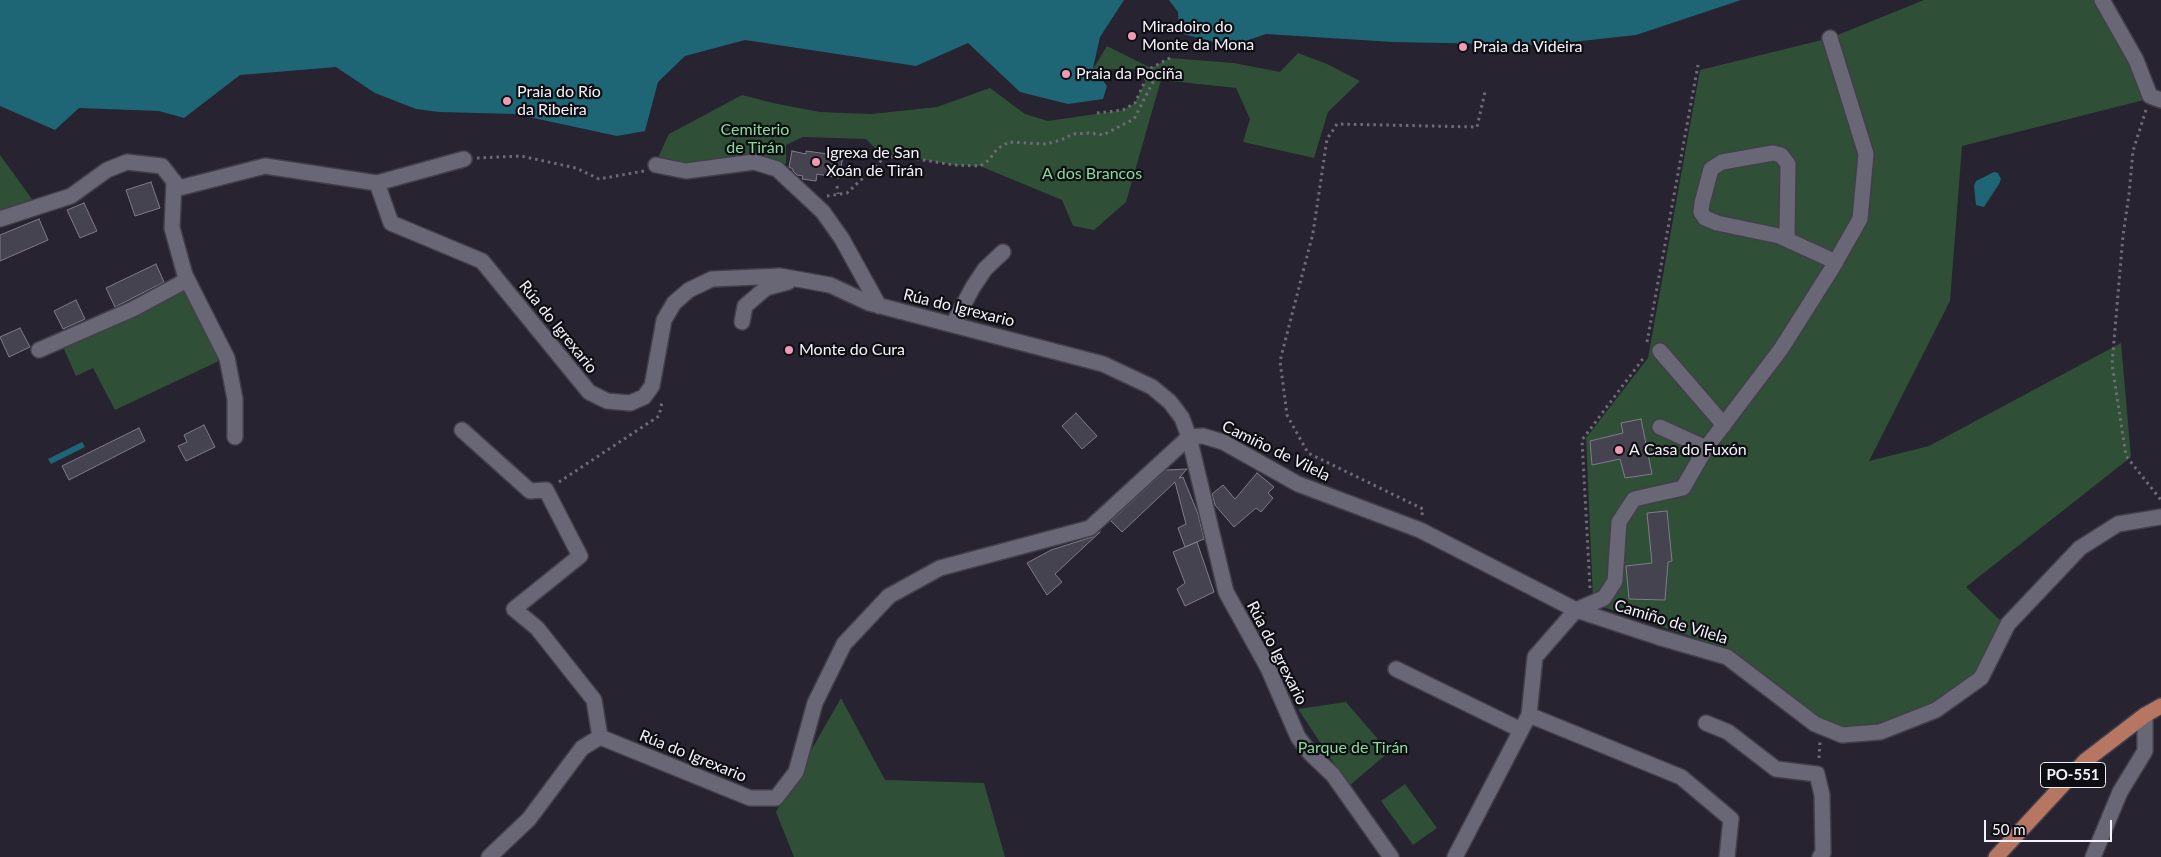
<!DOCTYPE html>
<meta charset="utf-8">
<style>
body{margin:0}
#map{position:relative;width:2161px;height:857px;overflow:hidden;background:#272330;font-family:Lato,sans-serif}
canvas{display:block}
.scale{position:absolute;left:1984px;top:820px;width:128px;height:22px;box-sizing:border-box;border:2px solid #f4f2fb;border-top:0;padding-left:6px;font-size:15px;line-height:18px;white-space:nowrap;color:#f4f2fb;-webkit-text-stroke:4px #0f0e13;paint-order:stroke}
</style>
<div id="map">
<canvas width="2161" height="857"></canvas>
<div class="scale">50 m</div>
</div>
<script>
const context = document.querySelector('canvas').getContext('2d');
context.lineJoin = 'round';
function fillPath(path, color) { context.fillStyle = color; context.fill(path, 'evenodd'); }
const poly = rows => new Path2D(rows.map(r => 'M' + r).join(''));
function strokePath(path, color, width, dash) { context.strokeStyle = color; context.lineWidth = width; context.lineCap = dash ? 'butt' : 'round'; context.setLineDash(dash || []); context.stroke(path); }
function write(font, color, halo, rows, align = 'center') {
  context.font = font + ' Lato,sans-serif'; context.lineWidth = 4.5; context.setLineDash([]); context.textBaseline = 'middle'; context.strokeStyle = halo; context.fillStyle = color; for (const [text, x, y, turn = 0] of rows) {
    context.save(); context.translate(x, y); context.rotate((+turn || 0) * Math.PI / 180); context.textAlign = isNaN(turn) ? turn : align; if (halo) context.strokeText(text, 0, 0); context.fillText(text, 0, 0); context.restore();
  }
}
fillPath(poly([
 [1924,0,2112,0,2148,99,1962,146,1950,301,1869,461,1929,446,2121,343,2131,457,1966,587,2004,624,1976,677,1933,706,1888,725,1848,732,1820,721,1701,640,1597,605,1593,599,1586,438,1648,358,1700,70,1830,38],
 [1107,46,1151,68,1170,58,1234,63,1280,72,1298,53,1327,64,1360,81,1328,112,1314,158,1243,142,1250,119,1236,88,1161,80,1126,202,1094,230,1073,226,1062,200,980,166,954,165,879,152,866,139,803,137,786,145,786,163,780,167,708,167,656,162,669,134,742,95,773,103,820,112,871,114,937,107,990,88,1025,114,1048,121,1123,110,1135,103,1151,69,1093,69],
 [0,155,32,199,12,210,0,214],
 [183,290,188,293,221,360,115,410,93,368,76,376,62,345],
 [841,698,885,780,984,783,1005,857,794,857,776,812],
 [1346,702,1389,752,1349,786,1298,709],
 [1405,784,1437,828,1413,845,1381,801]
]), '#2f4f36');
fillPath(poly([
 [0,0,1124,0,1100,37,1093,68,1107,86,1103,99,1068,104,1020,92,968,43,916,66,745,40,685,56,658,82,645,131,617,136,515,114,439,112,416,109,375,93,336,67,240,75,184,118,159,111,79,108,55,130,0,106],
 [1169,0,1741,0,1636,35,1545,45,1393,42,1266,34,1231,46,1179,33,1178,12],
 [1994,172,1998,173,2001,179,1999,184,1984,207,1976,205,1974,186,1976,181],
 [82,442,85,447,51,464,48,459]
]), '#1e6676');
const building = poly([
 [792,151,806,154,806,151,843,156,839,178,817,174,816,181,802,179,803,176,797,175,793,171,793,169,789,167,792,151],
 [151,182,160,208,135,216,126,190,151,182],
 [84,203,97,231,80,238,67,210,84,203],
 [39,219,48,240,0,261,0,235,39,219],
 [156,264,164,282,115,307,106,288,156,264],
 [76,300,85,319,63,329,54,311,76,300],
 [20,328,30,347,9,357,0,337,20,328],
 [1076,413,1097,436,1082,449,1062,426,1076,413],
 [1641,419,1652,474,1625,478,1620,459,1592,465,1590,441,1623,433,1621,423,1641,419],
 [204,425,215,447,186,461,178,446,187,442,184,435,204,425],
 [139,428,145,441,69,480,62,466,139,428],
 [1187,469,1179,478,1183,477,1198,514,1204,539,1185,547,1178,528,1186,524,1175,482,1122,532,1111,521,1166,470,1187,469],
 [1257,473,1274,487,1268,493,1273,498,1261,512,1256,508,1234,527,1215,505,1212,494,1223,485,1235,499,1257,473],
 [1667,511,1672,561,1668,562,1665,600,1629,599,1626,566,1652,563,1647,513,1667,511],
 [1100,532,1055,574,1062,582,1047,595,1027,563,1051,550,1092,537,1100,532],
 [1197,542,1214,592,1185,606,1177,589,1185,583,1173,552,1197,542]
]);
fillPath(building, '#464351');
strokePath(building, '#7f7b8b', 1);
const minor = poly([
 [2102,0,2136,60,2150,96,2161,100],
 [656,165,686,171,754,162,777,169,823,212,842,239,879,306],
 [174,181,172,228,185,275,227,358,235,399,235,437],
 [377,183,391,223,482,261,589,392,607,401,630,403,644,397,652,386,664,320,674,303,689,290,712,279,780,276,830,285,869,303,1103,364,1152,387,1170,402,1182,418,1189,437,1226,592,1268,668,1298,737,1310,753,1333,775,1391,857],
 [0,219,71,196,107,170,127,162,162,166,179,188,265,166,377,183,464,159],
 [1787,239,1788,164,1781,155,1773,153,1722,162,1711,169,1702,203,1701,212,1705,218,1717,223,1779,236,1836,262],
 [742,322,745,306,766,288,788,282],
 [953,324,973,287,985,269,1003,252],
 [39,350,133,309,187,280],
 [1660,351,1724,425],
 [1660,427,1706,448],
 [462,430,530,491,546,490,580,556,514,609,537,628,594,700,600,737],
 [1189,437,1203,436,1223,442,1298,484,1420,530,1576,610,1658,637,1727,657,1815,724,1842,735,1880,732,1936,710,1981,678,2008,624,2080,548,2118,524,2161,517],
 [1396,669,1521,730],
 [1706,723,1728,732,1776,769,1817,774,1822,795,1823,853,1820,857],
 [489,857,529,819,582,748,600,737,750,798,776,798,796,772,815,703,844,644,889,596,940,568,1090,528,1189,437],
 [1455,857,1529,715],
 [1727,857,1731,819,1681,777,1529,715,1535,657,1576,610,1604,598,1615,581,1619,522,1634,499,1683,488,1706,448,1781,349,1831,270,1860,219,1866,154,1830,38],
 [2093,857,2120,792,2145,751,2145,715]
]);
const major = poly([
 [1996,857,2085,761,2145,715,2161,706]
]);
strokePath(minor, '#423f4a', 18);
strokePath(major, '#423f4a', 18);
strokePath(poly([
 [2146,110,2133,151,2129,194,2123,236,2112,364,2126,456,2161,500],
 [1097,113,1123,110,1135,103,1151,68,1170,58],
 [477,158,521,156,576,168,599,179,644,171],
 [837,186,838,194],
 [827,196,847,193,884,158,899,156,954,165,980,166,989,160,997,149,1009,142,1046,144,1061,140,1073,134,1089,133,1103,135,1134,119,1154,80,1151,68],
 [1647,342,1698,65],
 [559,482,659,416,662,402,661,401],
 [1422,515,1423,509,1308,453,1287,415,1280,361,1313,233,1327,139,1337,124,1477,127,1485,92],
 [1590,588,1582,440,1645,356],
 [1819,758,1820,742]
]), '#6f6c77', 3, [2.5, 4]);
strokePath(minor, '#696675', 15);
strokePath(major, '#b67662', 15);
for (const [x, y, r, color] of [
 [1132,36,5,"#f09ab6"],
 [1463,47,5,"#f09ab6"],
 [1066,74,5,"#f09ab6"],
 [507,101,5,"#f09ab6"],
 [816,162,5,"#f09ab6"],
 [789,350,5,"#f09ab6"],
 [1619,450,5,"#f09ab6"]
]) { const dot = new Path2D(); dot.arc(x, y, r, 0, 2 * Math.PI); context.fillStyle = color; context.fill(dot); strokePath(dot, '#0f0e13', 2); }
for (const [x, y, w] of [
 [2073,775,65]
]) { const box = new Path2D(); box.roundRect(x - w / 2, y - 12.5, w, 25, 4); context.fillStyle = '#0f0e13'; context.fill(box); strokePath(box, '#f4f2fb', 1); }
write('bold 15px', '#f4f2fb', null, [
 ["PO-551",2073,775]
]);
write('16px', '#f4f2fb', '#0f0e13', [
 ["Miradoiro do",1142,27],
 ["Monte da Mona",1142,45],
 ["Praia da Videira",1473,47],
 ["Praia da Pociña",1076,74],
 ["Praia do Río",517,92],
 ["da Ribeira",517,110],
 ["Igrexa de San",826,153],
 ["Xoán de Tirán",826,171],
 ["Monte do Cura",799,350],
 ["A Casa do Fuxón",1629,450]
], 'left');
write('16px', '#89db9b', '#0f0e13', [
 ["Cemiterio",755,130],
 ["de Tirán",755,148],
 ["A dos Brancos",1092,174],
 ["Parque de Tirán",1353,748]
]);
write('16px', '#f4f2fb', '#0f0e13', [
 ["Rúa do Igrexario",959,308,14],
 ["Rúa do Igrexario",558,327,51],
 ["Camiño de Vilela",1276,451,26],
 ["Camiño de Vilela",1671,622,17],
 ["Rúa do Igrexario",1277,653,63],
 ["Rúa do Igrexario",693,756,22]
]);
</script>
